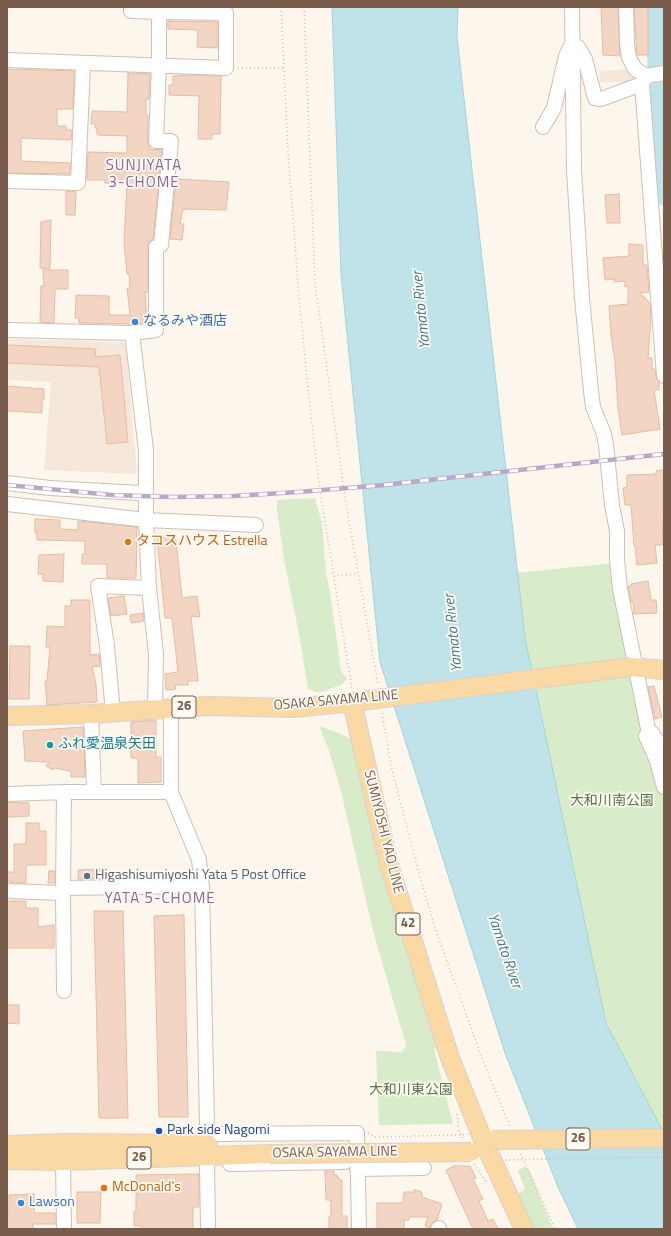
<!DOCTYPE html>
<meta charset="utf-8">
<style>
body{margin:0}
#map{position:relative;width:671px;height:1236px;overflow:hidden;background:#fdf6ec;font-family:"Titillium Web",sans-serif}
canvas{display:block}
.frame{position:absolute;inset:0;border:8px solid #7a5c4d;pointer-events:none}
</style>
<div id="map">
<canvas width="671" height="1236"></canvas>
<div class="frame"></div>
</div>
<script>
const context = document.querySelector('canvas').getContext('2d');
context.lineJoin = 'round';
function fillPath(path, color) { context.fillStyle = color; context.fill(path, 'evenodd'); }
const poly = rows => new Path2D(rows.map(r => 'M' + r).join(''));
function strokePath(path, color, width, dash) { context.strokeStyle = color; context.lineWidth = width; context.lineCap = dash ? 'butt' : 'round'; context.setLineDash(dash || []); context.stroke(path); }
function write(font, color, halo, rows, align = 'center') {
  context.font = font + ' "Titillium Web","Noto Sans JP",sans-serif'; context.lineWidth = 3.5; context.setLineDash([]); context.textBaseline = 'middle'; context.strokeStyle = halo; context.fillStyle = color; for (const [text, x, y, turn = 0] of rows) {
    context.save(); context.translate(x, y); context.rotate((+turn || 0) * Math.PI / 180); context.textAlign = isNaN(turn) ? turn : align; if (halo) context.strokeText(text, 0, 0); context.fillText(text, 0, 0); context.restore();
  }
}
fillPath(poly([
 [635,69,635,82,600,82,599,71],
 [7,339,123,342,126,346,137,474,44,470,51,382,7,380]
]), '#f5e8da');
fillPath(poly([
 [315,498,322,523,326,573,330,592,341,671,347,679,341,685,319,693,308,689,299,634,284,559,277,510,277,500],
 [614,563,640,711,639,722,641,731,656,770,664,798,664,1133,606,1023,525,638,517,573],
 [319,726,339,733,352,740,441,1047,434,1049,453,1124,379,1125,376,1051,402,1052,406,1045,373,931,340,787,328,748],
 [525,1166,530,1172,553,1229,532,1229,516,1195,525,1189,518,1171]
]), '#d8ecc9');
const water = poly([
 [332,7,458,7,457,37,525,638,606,1023,664,1133,664,1229,578,1229,558,1187,505,1053,380,662,341,274,332,7]
]);
fillPath(water, '#bfe3e8');
strokePath(water, '#a5d3da', 1);
strokePath(poly([
 [655,7,656,83,664,197]
]), '#bfe3e8', 17);
const building = poly([
 [601,7,618,7,620,56,603,55,601,7],
 [634,7,648,7,648,55,637,55,634,7],
 [168,21,218,22,218,48,197,47,198,30,168,29,168,21],
 [7,69,74,71,73,109,57,109,57,126,66,126,66,130,72,130,71,140,21,138,21,161,70,163,70,174,7,173,7,69],
 [128,73,150,74,149,99,146,99,146,116,148,116,148,141,150,149,162,150,153,239,149,242,148,247,148,292,145,292,147,323,132,324,79,323,79,318,75,318,76,295,109,296,109,315,130,315,127,288,130,288,129,274,127,274,124,241,127,184,105,183,105,180,87,180,88,152,127,153,127,136,97,135,97,128,95,128,95,124,91,124,92,111,127,112,128,73],
 [193,75,221,76,220,134,212,134,212,139,198,139,199,96,169,95,169,85,173,85,173,76,193,75],
 [176,179,229,182,226,210,183,209,180,224,184,224,182,240,170,239,176,179],
 [66,191,76,191,75,215,66,215,66,191],
 [619,194,620,223,607,223,605,195,619,194],
 [51,220,50,269,40,268,41,222,51,220],
 [629,244,643,245,643,265,647,265,649,292,640,293,650,303,651,316,648,358,652,358,652,369,655,369,656,377,659,382,659,390,654,390,660,429,622,435,618,407,615,362,611,335,609,306,628,304,628,286,625,287,625,281,614,282,614,279,605,280,603,258,629,256,629,244],
 [43,270,68,270,68,289,55,289,54,323,40,322,41,286,44,286,43,270],
 [7,345,96,349,95,357,120,355,128,442,107,444,99,367,7,363,7,345],
 [7,386,44,389,44,400,42,400,42,413,7,411,7,386],
 [664,470,664,518,662,518,663,545,655,545,657,563,637,565,635,546,634,546,631,505,625,505,623,488,627,487,627,475,656,474,656,471,664,470],
 [35,519,60,520,60,529,78,530,78,521,137,527,136,578,107,578,107,564,82,564,82,554,85,554,85,541,37,540,37,533,35,533,35,519],
 [175,537,175,540,176,540,182,598,197,596,200,617,191,616,198,681,188,681,188,685,175,685,176,689,166,690,165,674,178,672,172,618,165,618,157,538,175,537],
 [64,554,63,582,43,581,43,574,38,574,39,555,64,554],
 [648,581,651,600,656,600,657,613,634,614,633,602,631,602,628,586,631,586,631,584,648,581],
 [124,596,127,614,111,616,108,598,124,596],
 [71,600,90,600,90,655,99,654,100,666,92,667,96,684,97,702,47,705,45,681,47,681,50,647,46,647,47,626,65,627,65,606,70,606,71,605,71,600],
 [143,613,144,621,131,623,130,615,143,613],
 [10,646,30,646,29,699,9,699,10,646],
 [654,686,662,717,655,719,648,687,654,686],
 [156,720,156,757,161,757,161,782,138,783,138,758,131,758,131,722,156,720],
 [83,727,85,777,71,777,71,771,54,768,53,770,46,766,49,762,25,761,23,731,83,727],
 [7,802,29,803,29,816,7,817,7,802],
 [26,823,39,823,39,831,46,831,46,865,26,865,26,883,10,883,10,881,7,881,7,872,14,872,14,844,26,844,26,823],
 [102,869,102,879,78,879,78,870,102,869],
 [49,871,55,871,55,883,48,883,49,871],
 [7,901,26,901,26,908,38,908,38,927,54,925,54,948,7,948,7,901],
 [94,911,123,911,128,1118,99,1118,94,911],
 [184,915,188,1117,159,1117,154,916,184,915],
 [7,1005,19,1005,19,1024,7,1023,7,1005],
 [454,1166,470,1166,476,1178,473,1179,483,1199,479,1201,488,1221,493,1219,498,1229,473,1229,446,1170,454,1166],
 [325,1171,334,1171,334,1175,337,1175,336,1177,339,1177,339,1180,342,1180,342,1216,347,1216,347,1229,329,1229,329,1216,331,1216,331,1200,326,1200,325,1171],
 [199,1174,199,1207,193,1207,193,1229,142,1229,142,1226,134,1226,134,1211,136,1211,136,1175,199,1174],
 [414,1190,420,1191,422,1193,422,1197,442,1204,437,1220,432,1223,430,1228,425,1226,428,1217,409,1217,409,1220,404,1220,404,1229,377,1229,377,1203,403,1203,404,1192,414,1192,414,1190],
 [77,1192,101,1192,100,1223,77,1223,77,1192],
 [34,1194,34,1213,55,1213,55,1224,33,1224,33,1229,7,1229,7,1214,9,1214,9,1195,34,1194]
]);
fillPath(building, '#f3d5c3');
strokePath(building, '#e6bba3', 1);
const minor = poly([
 [131,7,131,11,159,12,159,65,156,141,171,141,161,245,156,247,156,330,132,333],
 [572,7,574,170,582,298,591,391,593,407,604,434,606,445,612,505,617,531,617,559,620,589,649,734,646,736,657,761,664,787],
 [626,7,627,43,629,58,635,69,646,76],
 [7,60,226,68,226,13,159,12],
 [664,73,646,76,642,84,664,376],
 [543,127,554,108,566,56,572,44,578,47,585,59,595,98,601,99,642,84],
 [7,181,78,183,83,64],
 [7,330,132,333,146,450,146,520,149,588,156,654,155,709],
 [7,483,50,488,140,493],
 [7,504,146,520,256,525],
 [113,713,107,646,98,586,149,588],
 [91,714,94,791],
 [652,733,664,752],
 [171,792,171,708],
 [7,794,64,792],
 [63,888,202,886],
 [7,891,63,893,64,792,171,792,199,860,202,886,207,1124,209,1134,207,1164,208,1229],
 [63,893,64,991],
 [209,1134,357,1133,359,1229],
 [63,1161,64,1229],
 [230,1164,345,1162],
 [357,1169,424,1168],
 [438,1229,439,1228]
]);
const major = poly([
 [630,667,664,670],
 [352,702,389,865,436,1014,450,1058,483,1140,524,1229],
 [7,716,91,714,207,706,294,708,361,701],
 [7,1145,64,1143,208,1144],
 [7,1160,63,1161,270,1154]
]);
strokePath(minor, '#d1beb0', 16);
strokePath(major, '#dad1cd', 20);
strokePath(poly([
 [281,7,288,152,299,298,310,408,320,490,352,689],
 [304,7,315,284,346,504,378,685],
 [238,68,283,68],
 [334,576,358,574],
 [382,713,391,766,420,877,435,928,482,1058,510,1127],
 [457,1114,459,1131,463,1139],
 [521,1154,555,1229],
 [474,1164,487,1183]
]), '#d9b8a5', 1.5, [1, 3]);
strokePath(minor, '#fff', 14);
strokePath(major, '#fbd9a5', 18);
const rail = poly([
 [7,485,112,495,171,497,234,496,298,492,384,485,664,454]
]);
strokePath(rail, '#b9a8c9', 4.5);
strokePath(rail, '#fffaf3', 3, [9]);
const majorBridge = poly([
 [361,701,630,667],
 [493,1140,664,1138],
 [270,1154,471,1152]
]);
strokePath(majorBridge, '#dad1cd', 20, []);
strokePath(poly([
 [368,1133,375,1137,461,1135,472,1133],
 [501,1160,664,1157]
]), '#d9b8a5', 1.5, [1, 3]);
strokePath(majorBridge, '#fbd9a5', 18);
for (const [x, y, r, color] of [
 [135,322,4,"#3f7fe0"],
 [128,542,4,"#e8710a"],
 [50,745,4,"#0f9aa8"],
 [87,876,4,"#5c6f8a"],
 [159,1131,4,"#1a4fb4"],
 [104,1188,4,"#e8710a"],
 [21,1203,4,"#3f7fe0"]
]) { const dot = new Path2D(); dot.arc(x, y, r, 0, 2 * Math.PI); context.fillStyle = color; context.fill(dot); strokePath(dot, '#fffaf3', 1.5); }
for (const [x, y, w] of [
 [184,707,24],
 [408,924,24],
 [578,1139,24],
 [139,1158,24]
]) { const box = new Path2D(); box.roundRect(x - w / 2, y - 11, w, 22, 3); context.fillStyle = '#fffaf3'; context.fill(box); strokePath(box, '#7a5c4d', 1); }
write('bold 13px', '#7a5c4d', null, [
 ["26",184,707],
 ["42",408,924],
 ["26",578,1139],
 ["26",139,1158]
]);
write('14px', '#366cbe', '#fffaf3', [
 ["なるみや酒店",143,322],
 ["Lawson",29,1203]
], 'left');
write('14px', '#c56008', '#fffaf3', [
 ["タコスハウス Estrella",136,542],
 ["McDonald's",112,1188]
], 'left');
write('14px', '#7a5c4d', '#fffaf3', [
 ["OSAKA SAYAMA LINE",336,701,-5],
 ["SUMIYOSHI YAO LINE",383,832,76],
 ["OSAKA SAYAMA LINE",335,1153,-1]
]);
write('14px', '#0d838f', '#fffaf3', [
 ["ふれ愛温泉矢田",58,745]
], 'left');
write('14px', '#537a41', '#fffaf3', [
 ["大和川南公園",612,802],
 ["大和川東公園",411,1091]
]);
write('14px', '#4e5e75', '#fffaf3', [
 ["Higashisumiyoshi Yata 5 Post Office",95,876]
], 'left');
write('14px', '#164399', '#fffaf3', [
 ["Park side Nagomi",167,1131]
], 'left');
context.letterSpacing = '1px';
write('15px', '#846695', '#fffaf3', [
 ["SUNJIYATA",144,166],
 ["3-CHOME",144,183],
 ["YATA 5-CHOME",160,899]
]);
context.letterSpacing = '0px';
write('italic 15px', '#437c86', '#fffaf3', [
 ["Yamato River",422,310,-96],
 ["Yamato River",454,633,-96],
 ["Yamato River",504,951,71]
]);
</script>
